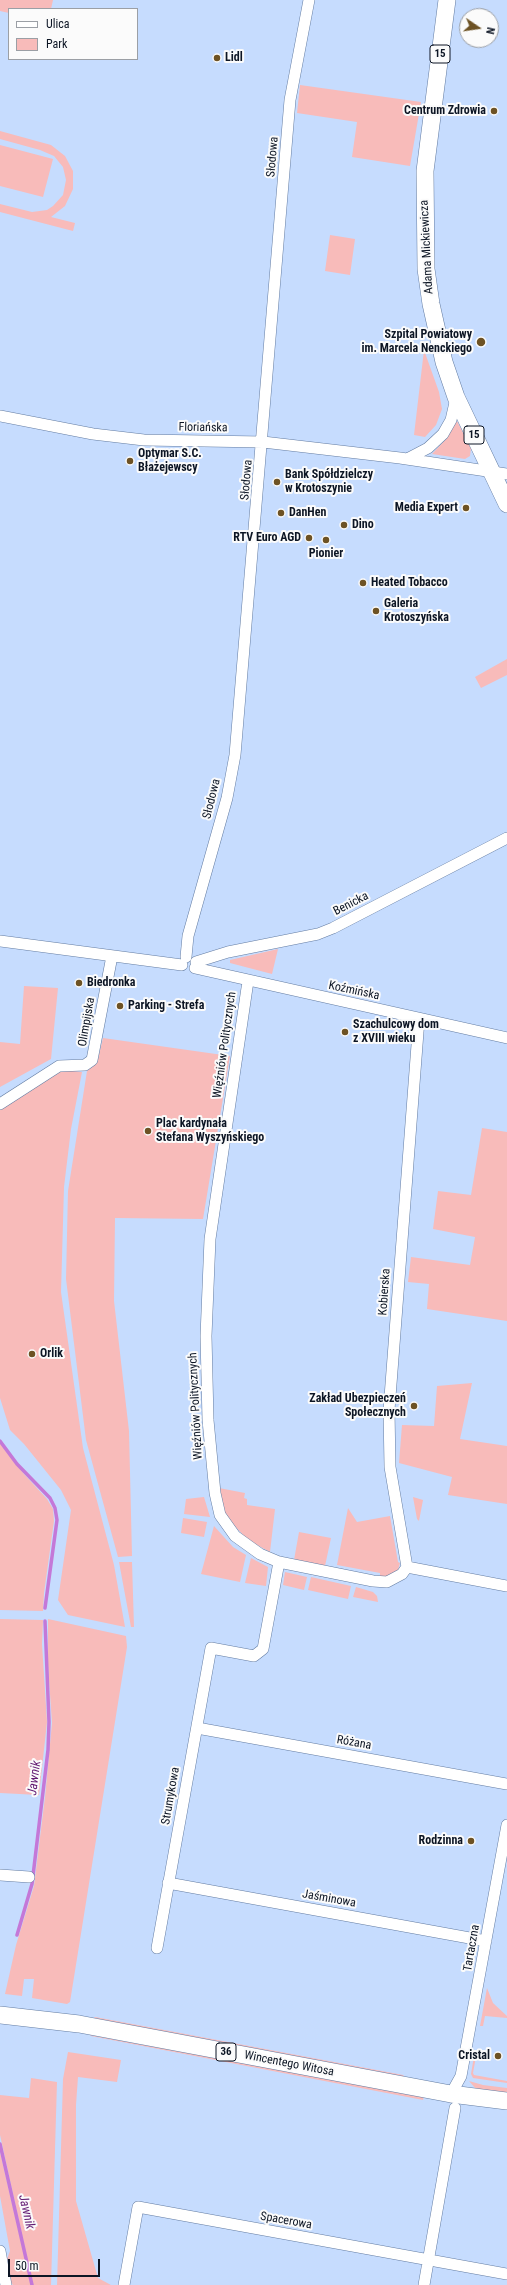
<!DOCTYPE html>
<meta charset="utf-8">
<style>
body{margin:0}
#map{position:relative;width:507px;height:2285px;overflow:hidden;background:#c6dcfe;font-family:"Roboto Condensed",sans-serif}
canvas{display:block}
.legend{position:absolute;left:8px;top:8px;width:130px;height:52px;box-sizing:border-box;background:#fbfbfb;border:1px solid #9b9fa5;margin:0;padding:5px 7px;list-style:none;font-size:12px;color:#0c1524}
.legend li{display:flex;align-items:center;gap:8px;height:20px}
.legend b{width:20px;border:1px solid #9b9fa5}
.north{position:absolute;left:459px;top:8px;width:40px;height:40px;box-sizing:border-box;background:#fbfbfb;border:1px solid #9b9fa5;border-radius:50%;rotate:103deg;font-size:11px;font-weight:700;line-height:16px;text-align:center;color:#0c1524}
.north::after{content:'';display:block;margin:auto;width:14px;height:18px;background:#6d5224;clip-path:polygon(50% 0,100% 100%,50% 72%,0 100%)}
.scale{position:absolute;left:8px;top:2259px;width:92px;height:18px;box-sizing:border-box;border:2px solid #0c1524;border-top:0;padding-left:5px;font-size:12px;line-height:14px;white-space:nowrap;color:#0c1524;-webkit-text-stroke:3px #fbfbfb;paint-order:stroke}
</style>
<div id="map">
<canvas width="507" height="2285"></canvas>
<ul class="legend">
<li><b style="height:5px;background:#fff"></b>Ulica</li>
<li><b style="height:11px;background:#f8bbba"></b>Park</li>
</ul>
<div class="north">N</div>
<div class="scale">50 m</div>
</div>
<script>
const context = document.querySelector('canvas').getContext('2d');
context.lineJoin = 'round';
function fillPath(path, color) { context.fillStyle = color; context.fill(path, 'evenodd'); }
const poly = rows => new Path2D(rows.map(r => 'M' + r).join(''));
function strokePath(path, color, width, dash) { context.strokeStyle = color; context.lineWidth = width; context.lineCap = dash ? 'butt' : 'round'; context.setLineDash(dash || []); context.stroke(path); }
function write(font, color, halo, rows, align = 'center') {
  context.font = font + ' "Roboto Condensed",sans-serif'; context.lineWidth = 4; context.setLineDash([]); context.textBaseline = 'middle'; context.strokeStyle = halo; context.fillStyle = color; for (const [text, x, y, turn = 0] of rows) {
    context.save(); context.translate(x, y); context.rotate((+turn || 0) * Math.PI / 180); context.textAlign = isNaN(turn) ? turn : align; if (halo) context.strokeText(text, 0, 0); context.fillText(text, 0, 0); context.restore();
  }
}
fillPath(poly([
 [0,0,53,0,51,9,9,9,9,13,0,11],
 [300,85,421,102,410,166,352,157,357,122,297,113],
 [0,131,51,145,65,156,73,171,73,189,65,206,51,217,75,223,73,231,0,212,0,204,32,212,47,210,53,206,63,195,66,180,63,167,54,156,40,150,0,139],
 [0,145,53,159,43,197,0,186],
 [330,235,355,239,350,275,325,271],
 [424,350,439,392,442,409,436,425,425,437,414,435],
 [457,421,471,448,470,456,465,459,432,454,447,438,454,423],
 [507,659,507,675,481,688,475,677],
 [278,949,272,974,230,963,230,960],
 [24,986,58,988,51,1059,0,1087,0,1042,20,1044],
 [103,1038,230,1056,203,1219,115,1218,114,1301,129,1431,132,1556,118,1557,86,1440,66,1279,68,1191,87,1071,97,1063],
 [63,1070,82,1072,71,1129,64,1187,61,1292,83,1448,114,1565,125,1627,68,1615,58,1600,71,1510,61,1490,24,1444,10,1430,0,1398,0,1110],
 [482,1128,507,1132,507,1321,427,1309,429,1284,408,1282,411,1257,470,1265,475,1237,433,1229,438,1191,471,1195],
 [472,1383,460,1439,507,1446,507,1504,448,1495,452,1477,399,1463,402,1425,434,1426,437,1386],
 [0,1443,24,1474,47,1499,53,1509,54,1521,44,1593,43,1611,0,1610],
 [219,1488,245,1493,244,1498,247,1499,247,1505,275,1509,270,1552,248,1540,228,1519,223,1510],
 [204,1497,210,1517,184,1514,186,1499],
 [413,1497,423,1500,419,1521,417,1519],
 [348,1508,357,1522,390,1516,398,1562,400,1563,398,1570,391,1576,380,1577,380,1573,337,1565],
 [183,1518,207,1522,204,1537,181,1533],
 [214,1526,233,1547,246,1555,240,1582,201,1574],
 [299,1532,331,1538,325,1566,294,1560],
 [251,1558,268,1567,266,1586,245,1583],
 [119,1562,132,1562,134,1627,131,1627],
 [285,1572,307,1577,304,1590,283,1585],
 [311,1577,351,1586,348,1599,308,1590],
 [356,1587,373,1592,377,1596,378,1602,353,1597],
 [0,1619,43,1620,42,1644,47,1722,39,1795,0,1793],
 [48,1619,126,1636,127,1647,70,2002,67,2004,32,1998,34,1979,24,1979,22,1996,5,1994,16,1945,34,1886,45,1797,52,1723,48,1665],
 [487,1988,493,2003,507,2016,507,2018,485,2016,483,2026,480,2026],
 [95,2017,403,2075,405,2077,93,2019],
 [90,2035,424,2096,423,2100,91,2036],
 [475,2050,477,2051,473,2073,474,2075,507,2081,507,2083,473,2078,471,2074],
 [68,2052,121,2060,117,2082,78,2077,76,2105,76,2201,98,2278,111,2285,57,2285,63,2079],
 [31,2078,57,2082,51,2285,33,2285,0,2135,0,2095,29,2098],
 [469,2081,483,2085,507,2088,507,2093,476,2089],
 [0,2152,31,2285,13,2285,11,2283,7,2259,10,2251,0,2196]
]), '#f8bbba');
strokePath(poly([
 [0,1441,17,1464,50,1498,55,1508,57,1520,45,1608],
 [17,1935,32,1884,48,1750,49,1722,45,1621],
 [0,2144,32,2285]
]), '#c478d8', 3.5);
const minor = poly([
 [0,416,93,434,144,440,263,442,400,458,507,474],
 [407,459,428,448,443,434,451,420,456,398],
 [0,941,182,965],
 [186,957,188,936,227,798,235,755,290,100,309,0],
 [196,962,228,952,318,934,333,928,507,838],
 [195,968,507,1038],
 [248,981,210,1239,206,1336,208,1420,215,1493,220,1515,235,1536,260,1554,279,1562,373,1581,387,1582,402,1574,407,1567],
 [0,1104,59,1066,85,1065,92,1060,112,956],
 [407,1567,390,1467,389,1410,419,1019],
 [407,1567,507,1586],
 [197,1728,507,1784],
 [0,1875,29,1877],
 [168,1883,486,1941],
 [157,1948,211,1648,254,1656,263,1649,279,1562],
 [451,2094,461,2076,507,1825],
 [0,2251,6,2285],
 [124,2285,138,2207,507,2274],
 [424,2285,455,2108]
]);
const primary = poly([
 [447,0,425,171,426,269,431,304,444,362,456,397,507,504],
 [0,2015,79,2024,451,2094,507,2101]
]);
strokePath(minor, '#637ca2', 12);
strokePath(primary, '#637ca2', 18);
strokePath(minor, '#fff', 11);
strokePath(primary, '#fff', 17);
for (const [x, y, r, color] of [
 [217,58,4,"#6d5224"],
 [494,111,4,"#6d5224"],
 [481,342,5,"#6d5224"],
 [130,461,4,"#6d5224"],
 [277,482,4,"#6d5224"],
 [466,508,4,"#6d5224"],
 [281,513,4,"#6d5224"],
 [344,525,4,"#6d5224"],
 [309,538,4,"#6d5224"],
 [326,540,4,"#6d5224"],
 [363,583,4,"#6d5224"],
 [376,611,4,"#6d5224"],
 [79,983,4,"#6d5224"],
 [120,1006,4,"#6d5224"],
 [345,1032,4,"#6d5224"],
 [148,1131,4,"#6d5224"],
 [32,1354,4,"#6d5224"],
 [414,1406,4,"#6d5224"],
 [471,1841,4,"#6d5224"],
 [498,2056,4,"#6d5224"]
]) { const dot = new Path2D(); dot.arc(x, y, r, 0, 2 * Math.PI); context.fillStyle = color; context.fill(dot); strokePath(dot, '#fbfbfb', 1.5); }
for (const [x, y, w] of [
 [440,54,20],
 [474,435,20],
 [226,2052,20]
]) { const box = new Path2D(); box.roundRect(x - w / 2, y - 9, w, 18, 3); context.fillStyle = '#fbfbfb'; context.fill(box); strokePath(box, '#0c1524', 1); }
write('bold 11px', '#0c1524', null, [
 ["15",440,54],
 ["15",474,435],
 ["36",226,2052]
]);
write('bold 12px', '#0c1524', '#fbfbfb', [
 ["Lidl",225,58],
 ["Centrum Zdrowia",486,111,"right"],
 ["Szpital Powiatowy",472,335,"right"],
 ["im. Marcela Nenckiego",472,349,"right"],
 ["Optymar S.C.",138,454],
 ["Błażejewscy",138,468],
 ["Bank Spółdzielczy",285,475],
 ["w Krotoszynie",285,489],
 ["Media Expert",458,508,"right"],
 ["DanHen",289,513],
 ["Dino",352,525],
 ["RTV Euro AGD",301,538,"right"],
 ["Pionier",326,554,"center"],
 ["Heated Tobacco",371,583],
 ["Galeria",384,604],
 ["Krotoszyńska",384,618],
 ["Biedronka",87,983],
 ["Parking - Strefa",128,1006],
 ["Szachulcowy dom",353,1025],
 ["z XVIII wieku",353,1039],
 ["Plac kardynała",156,1124],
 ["Stefana Wyszyńskiego",156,1138],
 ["Orlik",40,1354],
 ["Zakład Ubezpieczeń",406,1399,"right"],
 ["Społecznych",406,1413,"right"],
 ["Rodzinna",463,1841,"right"],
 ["Cristal",490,2056,"right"]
], 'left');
write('12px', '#0c1524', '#fbfbfb', [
 ["Słodowa",273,157,-85],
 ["Adama Mickiewicza",427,247,-93],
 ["Floriańska",203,428,1],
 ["Słodowa",247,480,-85],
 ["Słodowa",212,799,-76],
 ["Benicka",351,904,-27],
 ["Koźmińska",354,991,12],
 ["Olimpijska",87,1022,-80],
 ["Więźniów Politycznych",225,1045,-82],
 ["Kobierska",385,1292,-86],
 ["Więźniów Politycznych",196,1406,-93],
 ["Różana",354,1743,10],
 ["Strumykowa",171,1796,-80],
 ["Jaśminowa",329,1899,10],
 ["Tartaczna",472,1948,-80],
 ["Wincentego Witosa",289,2064,11],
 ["Spacerowa",286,2221,10]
]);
write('italic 13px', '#641d74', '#fbfbfb', [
 ["Jawnik",35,1778,-83],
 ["Jawnik",26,2212,77]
]);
</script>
